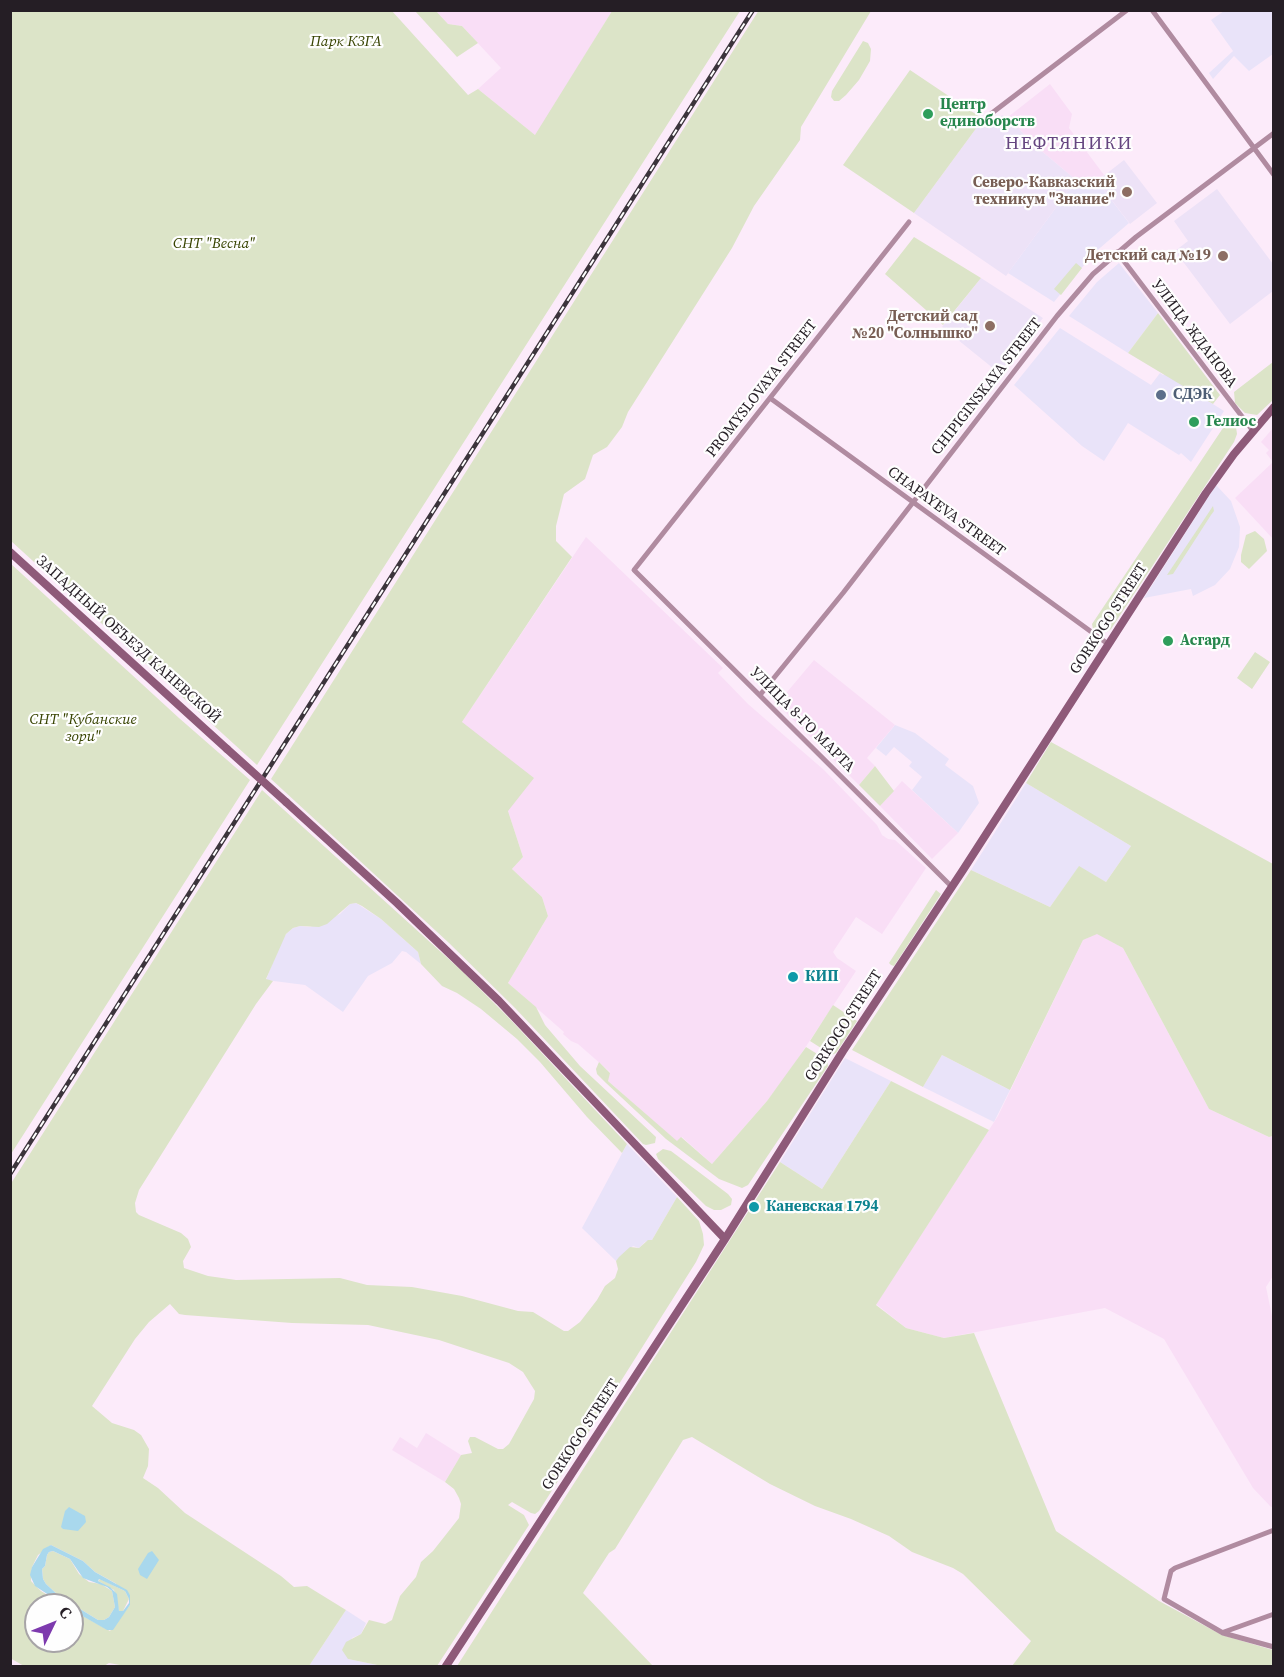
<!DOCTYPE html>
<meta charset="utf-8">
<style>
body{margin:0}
#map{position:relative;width:1284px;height:1677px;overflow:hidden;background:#fcebfa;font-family:"Source Serif 4",serif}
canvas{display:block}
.frame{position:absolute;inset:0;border:12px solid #251e25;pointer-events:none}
.north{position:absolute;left:24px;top:1593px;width:60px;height:60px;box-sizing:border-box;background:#fefefe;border:2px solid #a7a4a7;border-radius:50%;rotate:47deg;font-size:16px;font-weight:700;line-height:24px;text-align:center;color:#251e25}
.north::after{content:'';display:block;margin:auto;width:21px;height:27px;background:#7d3aae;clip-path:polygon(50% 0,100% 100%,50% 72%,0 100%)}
</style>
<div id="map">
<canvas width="1284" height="1677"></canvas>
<div class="frame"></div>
<div class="north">С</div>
</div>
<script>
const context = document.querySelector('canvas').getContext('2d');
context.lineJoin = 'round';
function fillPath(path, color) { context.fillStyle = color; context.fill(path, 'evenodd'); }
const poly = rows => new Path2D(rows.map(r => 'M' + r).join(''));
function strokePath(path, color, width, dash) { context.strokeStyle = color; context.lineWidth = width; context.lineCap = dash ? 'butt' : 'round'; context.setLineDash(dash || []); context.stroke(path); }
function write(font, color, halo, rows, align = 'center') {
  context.font = font + ' "Source Serif 4",serif'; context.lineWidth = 4.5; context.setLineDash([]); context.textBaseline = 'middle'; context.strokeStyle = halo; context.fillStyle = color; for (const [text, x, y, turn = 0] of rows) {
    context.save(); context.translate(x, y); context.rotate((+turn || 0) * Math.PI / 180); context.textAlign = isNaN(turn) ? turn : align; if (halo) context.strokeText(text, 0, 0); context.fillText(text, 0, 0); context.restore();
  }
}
fillPath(poly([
 [1224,11,1273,11,1273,54,1249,71,1234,56,1213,79,1209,73,1233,51,1211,20],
 [1076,180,1097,181,1129,223,1093,254,1054,302,1008,273],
 [1119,263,1158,313,1128,353,1069,316,1097,282],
 [1060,328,1151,385,1160,373,1163,375,1165,374,1224,411,1191,462,1181,453,1179,455,1128,423,1104,461,1082,446,1014,385],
 [1216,485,1231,501,1240,527,1239,547,1230,569,1215,585,1193,596,1191,589,1144,598],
 [895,725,915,733,949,759,945,765,973,786,979,803,958,833,912,790,922,777,909,766,912,762,894,747,886,756,876,748],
 [1026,783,1131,846,1106,882,1079,867,1050,907,971,870],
 [356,903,381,919,418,952,421,964,406,952,402,951,392,963,368,976,343,1012,305,985,266,980,280,944,286,934,293,928,300,926,310,927,340,914,350,904],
 [942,1055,1010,1090,994,1122,923,1087],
 [845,1058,891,1081,822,1189,780,1162],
 [627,1144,677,1197,652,1240,645,1242,639,1248,633,1246,616,1261,582,1228],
 [346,1610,366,1623,361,1634,352,1638,348,1659,382,1666,309,1666]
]), '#e9e3f9');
fillPath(poly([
 [436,11,612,11,536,136,478,89,501,68,462,26,448,24],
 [1050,84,1072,114,1069,128,1104,175,1097,181,1076,180,1031,142,1008,117],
 [1273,428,1273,539,1235,498,1273,462,1266,453,1269,450,1261,442],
 [586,537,723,668,718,673,748,704,824,770,877,825,882,835,888,839,895,840,926,868,882,934,856,917,833,952,837,958,856,971,787,1075,767,1101,712,1164,682,1137,677,1142,607,1080,610,1072,578,1044,571,1041,563,1034,564,1032,508,983,548,916,542,897,512,869,523,857,508,811,462,722],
 [814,660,895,725,867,758,875,766,859,785,777,704],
 [902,781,958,833,932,859,880,806],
 [1097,933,1123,948,1209,1109,1269,1137,1273,1136,1273,1276,1266,1287,1274,1326,1273,1508,1270,1506,1253,1488,1164,1339,1105,1308,944,1338,906,1328,876,1304,998,1116,1083,940],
 [426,1433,461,1455,445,1482,392,1450,400,1437,417,1448]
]), '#f9def6');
fillPath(poly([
 [1002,115,1006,118,1008,117,1031,142,1076,180,1006,276,914,213,983,119,993,126],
 [1124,160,1157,203,1130,224,1097,181],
 [1217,189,1273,264,1273,291,1230,324,1175,251,1188,241,1174,221],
 [981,278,1043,318,999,373,942,327]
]), '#ede2f7');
fillPath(poly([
 [11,10,392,11,468,95,478,89,535,135,612,11,740,11,257,765,11,541],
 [759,10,871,11,801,127,800,140,754,206,732,248,628,412,622,427,607,447,593,455,585,479,564,494,556,526,556,541,572,557,462,722,534,778,508,811,523,857,512,869,542,897,548,916,508,983,536,1007,545,1025,580,1066,656,1137,655,1143,646,1145,643,1144,515,1008,449,943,271,779],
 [415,11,436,11,448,24,462,26,478,43,457,57],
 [863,41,868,43,871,49,870,61,859,80,846,95,839,101,834,101,831,97,832,91],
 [910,70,983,119,914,213,843,165],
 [914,237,981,278,943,325,885,274],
 [1076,263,1082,268,1061,295,1054,289],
 [1158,313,1220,395,1213,404,1128,353],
 [1273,362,1273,400,1257,415,1245,413,1235,403,1234,392],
 [1227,422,1232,422,1236,427,1237,434,1234,442,1111,629,1107,632,1098,633,1093,629,1092,624],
 [1213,506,1214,511,1211,515,1173,574,1167,575],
 [1255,531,1264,539,1267,551,1249,569,1241,562,1241,555,1246,535],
 [10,563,179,718,250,780,11,1154],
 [1255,652,1270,662,1252,689,1237,678],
 [1051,742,1273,864,1273,1136,1269,1137,1209,1109,1123,948,1097,934,1083,940,1010,1090,942,1055,923,1087,852,1050,971,870,1050,907,1079,866,1106,882,1131,846,1026,783],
 [875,766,894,791,880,806,859,785],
 [262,790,463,972,508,1017,627,1144,622,1153,587,1117,540,1062,517,1039,481,1009,457,993,442,986,421,964,418,952,381,919,362,906,356,903,350,904,327,924,319,927,300,926,293,928,286,934,266,979,273,981,256,1004,139,1190,135,1203,136,1212,139,1215,181,1233,188,1239,191,1247,183,1261,184,1268,208,1276,236,1280,340,1278,367,1285,412,1287,462,1296,518,1311,533,1312,564,1331,568,1331,580,1322,597,1300,605,1286,615,1278,618,1269,616,1261,619,1257,630,1247,639,1248,648,1240,652,1240,677,1197,699,1221,703,1234,704,1245,696,1262,539,1511,535,1514,531,1513,512,1502,508,1505,524,1515,529,1525,437,1666,382,1666,348,1659,342,1650,346,1642,361,1634,369,1620,385,1624,392,1620,400,1596,416,1577,421,1562,433,1551,459,1518,461,1504,459,1498,454,1489,445,1482,461,1455,472,1453,468,1441,470,1437,475,1437,498,1449,503,1449,509,1444,534,1399,535,1391,523,1372,509,1363,439,1340,368,1325,292,1323,185,1315,179,1314,170,1304,149,1322,135,1339,92,1406,112,1423,134,1430,141,1435,149,1449,148,1466,143,1478,158,1488,185,1513,281,1576,294,1587,307,1586,346,1610,309,1666,125,1666,109,1663,104,1666,24,1666,10,1658,10,1185],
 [51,1545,83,1561,95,1572,115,1583,130,1595,130,1605,110,1631,72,1610,72,1641,36,1641,36,1605,64,1605,41,1591,31,1581,32,1567,38,1555],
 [936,890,941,894,894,966,891,965,889,963],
 [833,1005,857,1021,836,1053,832,1055,810,1041],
 [806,1047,827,1060,828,1066,748,1185,742,1188,719,1179,666,1139,606,1083,597,1074,596,1069,599,1062,610,1073,608,1081,677,1141,681,1137,712,1164,767,1101],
 [891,1081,989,1130,876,1305,906,1328,944,1338,974,1333,1056,1531,1159,1601,1222,1635,1273,1650,1273,1666,1012,1666,1031,1641,963,1574,953,1568,912,1552,889,1536,851,1519,815,1506,770,1484,692,1437,683,1440,615,1549,609,1553,583,1593,653,1666,457,1666,780,1162,822,1189],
 [663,1149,671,1151,728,1194,732,1199,731,1205,721,1210,714,1210,706,1206,658,1159,656,1154],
 [53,1551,70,1559,79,1574,89,1582,101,1584,112,1591,115,1607,109,1617,104,1620,98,1620,59,1596,46,1584,43,1579,42,1569,45,1566,47,1555,49,1552],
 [100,1579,125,1591,129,1599,123,1611,119,1611,114,1590,100,1582,98,1581]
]), '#dce4c8');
fillPath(poly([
 [69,1507,85,1516,86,1522,78,1531,63,1529,61,1527,65,1511],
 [51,1545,83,1561,95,1572,127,1590,130,1595,130,1605,113,1630,107,1630,72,1610,72,1605,64,1605,35,1586,30,1575,32,1567,43,1549],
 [53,1551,70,1559,83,1578,107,1587,112,1591,115,1607,109,1617,104,1620,98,1620,59,1596,46,1584,43,1579,42,1569,45,1566,47,1555,49,1552],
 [99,1579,125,1591,129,1599,129,1603,123,1611,119,1611,117,1594,110,1587,98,1581],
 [152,1551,159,1560,147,1579,140,1575,138,1569,148,1553]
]), '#a9d8ed');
strokePath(poly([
 [1152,10,1274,175],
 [992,113,1127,10],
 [909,222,634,570,952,887],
 [1117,252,1253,431],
 [770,398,1108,644],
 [760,695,843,593,1057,316,1093,274,1136,237,1274,133],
 [1274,1530,1175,1568,1171,1571,1164,1599,1223,1633,1274,1647],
 [1224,1632,1274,1614]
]), '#b08ba0', 5);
strokePath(poly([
 [10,552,227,749],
 [286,802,397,903,499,1001,725,1239],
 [446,1666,725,1239,843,1051,963,870,1206,493,1234,454,1274,407]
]), '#8e5a79', 8);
const rail = poly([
 [10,1174,753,10]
]);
strokePath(rail, '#3c343c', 4.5);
strokePath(rail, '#fefefe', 2, [7]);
strokePath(poly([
 [227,749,286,802]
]), '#8e5a79', 8);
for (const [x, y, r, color] of [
 [928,114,6,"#2e9e5b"],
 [1127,192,6,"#8d6e63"],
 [1223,256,6,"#8d6e63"],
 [990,326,6,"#8d6e63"],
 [1161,395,6,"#5c6f8a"],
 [1194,422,6,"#2e9e5b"],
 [1168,641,6,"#2e9e5b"],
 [793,977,6,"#0f9aa8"],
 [754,1207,6,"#0f9aa8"]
]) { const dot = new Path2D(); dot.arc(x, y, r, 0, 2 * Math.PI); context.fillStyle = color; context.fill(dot); strokePath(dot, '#fefefe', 2); }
write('italic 15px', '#374300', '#fefefe', [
 ["Парк КЗГА",346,42],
 ["СНТ \"Весна\"",214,244],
 ["СНТ \"Кубанские",83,720],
 ["зори\"",83,737]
]);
write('bold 15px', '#27864d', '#fefefe', [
 ["Центр",940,105],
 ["единоборств",940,122],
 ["Гелиос",1206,422],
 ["Асгард",1180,641]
], 'left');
write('bold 15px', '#785e54', '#fefefe', [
 ["Северо-Кавказский",1115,183],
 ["техникум \"Знание\"",1115,200],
 ["Детский сад №19",1211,256],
 ["Детский сад",978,317],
 ["№20 \"Солнышко\"",978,334]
], 'right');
write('15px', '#251e25', '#fefefe', [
 ["УЛИЦА ЖДАНОВА",1194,334,53],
 ["CHIPIGINSKAYA STREET",987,387,-52],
 ["PROMYSLOVAYA STREET",762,389,-52],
 ["CHAPAYEVA STREET",946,512,36],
 ["GORKOGO STREET",1109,619,-57],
 ["ЗАПАДНЫЙ ОБЪЕЗД КАНЕВСКОЙ",128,640,42],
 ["УЛИЦА 8-ГО МАРТА",802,720,45],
 ["GORKOGO STREET",844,1026,-57],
 ["GORKOGO STREET",581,1435,-57]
]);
write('bold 15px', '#4e5e75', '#fefefe', [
 ["СДЭК",1173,395]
], 'left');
write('bold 15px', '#0d838f', '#fefefe', [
 ["КИП",805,977],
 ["Каневская 1794",766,1207]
], 'left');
context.letterSpacing = '1.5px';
write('18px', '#654580', '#fefefe', [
 ["НЕФТЯНИКИ",1069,144]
]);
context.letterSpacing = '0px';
</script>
